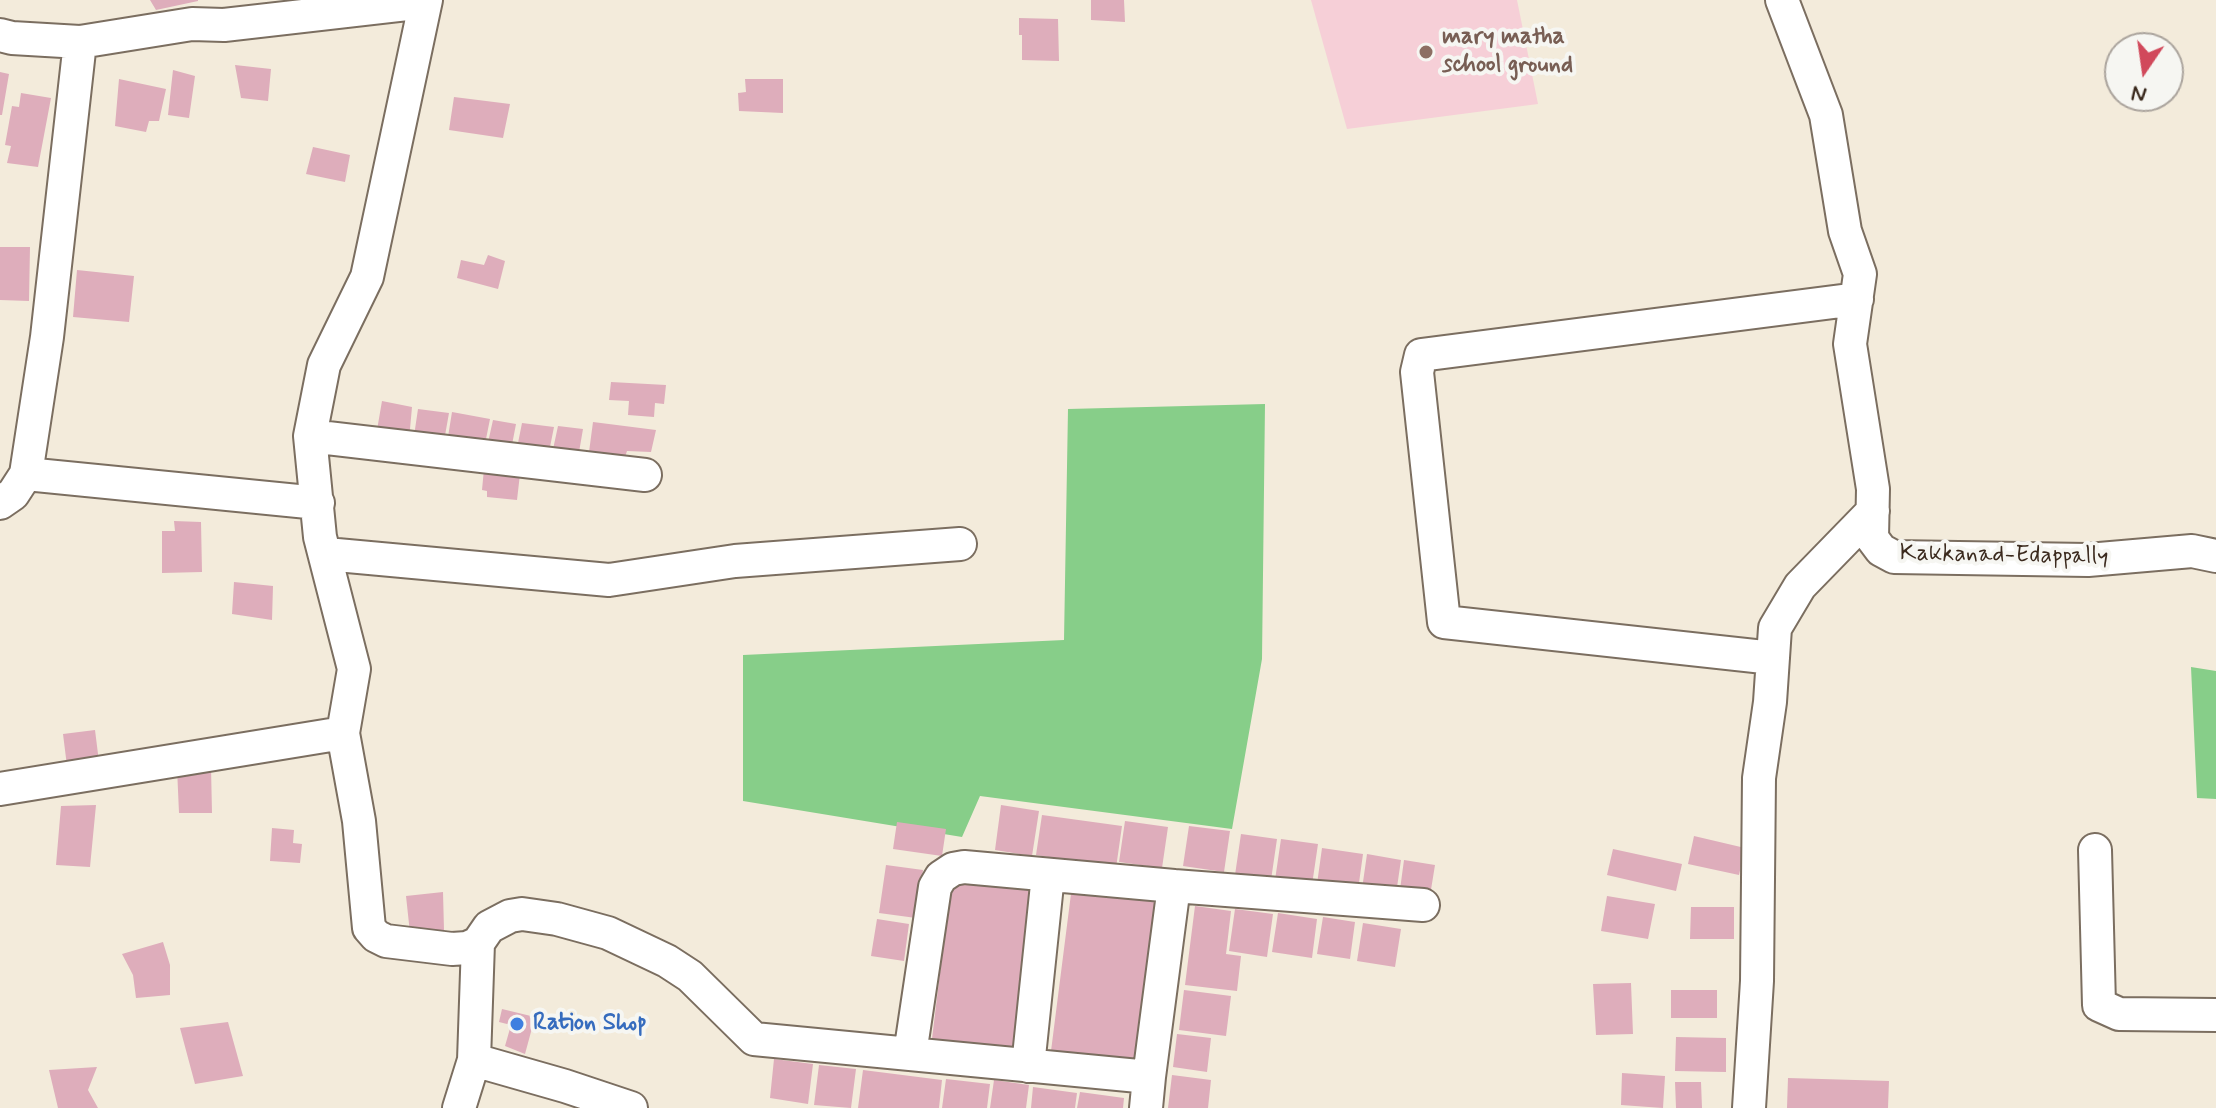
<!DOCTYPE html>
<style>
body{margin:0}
#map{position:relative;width:2216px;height:1108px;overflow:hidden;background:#f3ebdb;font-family:Mynerve,sans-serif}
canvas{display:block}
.north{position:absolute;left:2104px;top:32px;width:80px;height:80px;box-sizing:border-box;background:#f6f6f2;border:2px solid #aba49d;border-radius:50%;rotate:193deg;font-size:22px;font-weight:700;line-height:32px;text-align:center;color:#3b2a1e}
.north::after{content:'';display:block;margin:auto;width:28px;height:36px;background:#d1495b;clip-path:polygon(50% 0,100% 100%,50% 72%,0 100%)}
</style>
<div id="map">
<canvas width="2216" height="1108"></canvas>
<div class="north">N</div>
</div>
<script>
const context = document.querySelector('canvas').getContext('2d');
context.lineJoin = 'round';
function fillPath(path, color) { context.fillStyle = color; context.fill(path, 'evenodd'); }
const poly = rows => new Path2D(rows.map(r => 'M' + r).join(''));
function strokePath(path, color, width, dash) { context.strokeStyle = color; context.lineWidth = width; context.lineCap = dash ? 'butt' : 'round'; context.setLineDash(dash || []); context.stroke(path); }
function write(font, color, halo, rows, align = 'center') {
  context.font = font + ' Mynerve,sans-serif'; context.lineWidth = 8; context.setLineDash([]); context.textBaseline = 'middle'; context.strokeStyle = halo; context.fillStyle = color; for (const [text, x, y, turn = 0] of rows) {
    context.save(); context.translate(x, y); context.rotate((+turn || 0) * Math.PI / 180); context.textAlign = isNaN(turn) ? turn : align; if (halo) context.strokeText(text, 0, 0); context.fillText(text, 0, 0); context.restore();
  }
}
fillPath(poly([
 [1311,0,1517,0,1538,104,1347,129]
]), '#f6cfd7');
fillPath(poly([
 [1265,404,1262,659,1232,829,980,796,962,837,743,801,743,655,1064,640,1068,409],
 [2191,667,2216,671,2216,799,2197,798]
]), '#87ce89');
fillPath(poly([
 [150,0,198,0,198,1,156,10],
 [1091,0,1124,0,1125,22,1091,20],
 [1019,18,1058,19,1059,61,1022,60,1022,35,1019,35],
 [235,65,271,69,268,101,241,98],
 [173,70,195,76,189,118,168,115],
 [0,72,9,74,2,115,0,115],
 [119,79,166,89,159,121,149,121,146,132,115,126],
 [745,79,783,79,783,113,739,111,738,93,746,92],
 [21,93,51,98,38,167,7,163,11,146,5,145,12,106,19,107],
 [454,97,510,104,503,138,449,130],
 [313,147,350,155,345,182,306,174],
 [0,247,30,247,29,301,0,300],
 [488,255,505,261,498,289,457,278,461,260,484,265],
 [77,270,134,276,129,322,73,317],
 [611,382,666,385,664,404,655,403,654,417,628,415,629,401,609,400],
 [382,401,412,407,409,440,377,430],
 [418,409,449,413,444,441,414,436],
 [452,412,490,419,484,449,447,443],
 [493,420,516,424,511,450,487,447],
 [593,422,656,430,651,452,627,451,625,457,589,452],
 [522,423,554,427,549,452,517,448],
 [558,426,583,429,578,458,552,454],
 [484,469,520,474,517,500,487,497,487,491,482,490],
 [174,521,201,522,202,572,162,573,162,531,175,531],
 [234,582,273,586,272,620,232,614],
 [95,730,100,770,68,774,63,734],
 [211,767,212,813,179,813,177,768],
 [96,805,90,867,56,865,61,806],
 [1001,805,1039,811,1032,856,995,850],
 [1042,815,1122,826,1116,868,1036,855],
 [1125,821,1168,827,1162,868,1119,862],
 [897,822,946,829,942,856,893,849],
 [1189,826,1230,831,1224,872,1183,866],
 [272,828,294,830,293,843,302,844,300,863,270,861],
 [1241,834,1277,839,1271,880,1235,875],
 [1694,836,1745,848,1739,875,1688,864],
 [1281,839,1318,844,1312,885,1275,880],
 [1322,848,1363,854,1358,890,1317,884],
 [1613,849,1682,864,1676,891,1607,875],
 [1367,854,1401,860,1396,894,1362,889],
 [1404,860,1435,865,1429,902,1399,897],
 [886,865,923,870,916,918,879,913],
 [952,873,1042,881,1019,1048,932,1039],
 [1072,886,1161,893,1139,1060,1051,1051],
 [443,892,444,930,410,933,406,896],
 [1607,896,1655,904,1648,939,1601,931],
 [1195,906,1231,911,1226,954,1241,956,1237,991,1185,985],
 [1691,907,1734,907,1734,939,1690,939],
 [1235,909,1273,914,1267,957,1229,951],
 [1278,913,1317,919,1312,958,1272,952],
 [1323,917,1355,922,1350,959,1317,954],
 [877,919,909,924,904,961,871,956],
 [1363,923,1401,929,1395,967,1357,961],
 [163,942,170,965,170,995,136,998,133,975,122,954],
 [1631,983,1633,1034,1596,1035,1593,984],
 [1184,990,1231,996,1226,1036,1179,1030],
 [1671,990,1717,990,1717,1018,1671,1018],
 [502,1009,535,1017,525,1054,505,1046,511,1025,499,1022],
 [228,1022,243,1076,195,1084,180,1028],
 [1177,1034,1211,1038,1207,1072,1173,1067],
 [1676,1037,1726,1038,1726,1072,1675,1071],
 [774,1059,813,1064,808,1104,770,1098],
 [819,1065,856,1069,851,1108,814,1105],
 [97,1067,88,1090,98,1108,58,1108,49,1070],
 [863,1070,942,1080,939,1108,858,1108],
 [1622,1073,1665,1076,1663,1108,1621,1105],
 [1172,1075,1211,1080,1208,1108,1168,1108],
 [1788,1078,1889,1081,1888,1108,1787,1108],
 [946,1079,990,1084,987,1108,942,1108],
 [994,1080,1029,1085,1026,1108,990,1108],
 [1675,1082,1701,1082,1702,1108,1676,1108],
 [1033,1087,1077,1093,1075,1108,1031,1108],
 [1080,1092,1124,1098,1123,1108,1077,1108]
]), '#deadbb');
const minor = poly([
 [426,0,367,277,324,365,310,436,320,537,354,669,343,733,359,821,369,928,376,936,386,941,452,949,467,948,478,943,489,927,510,916,522,914,557,919,608,933,667,961,690,976,754,1039,1149,1077,1146,1108],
 [1782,0,1826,115,1845,231,1860,274,1850,344,1873,489,1872,538,1881,550,1894,557,2088,560,2192,551,2216,556],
 [0,35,12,38,80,42,192,24,224,25,407,4,423,0],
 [310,436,645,475],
 [26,474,318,503],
 [0,503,13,494,26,474,47,337,80,42],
 [326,554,609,580,735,561,960,544],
 [1773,658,1444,622,1417,372,1421,355,1857,299],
 [0,789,343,733],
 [2095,850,2099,1005,2119,1014,2216,1015],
 [1174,886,1423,905],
 [910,1054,935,887,941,877,953,869,964,867,1174,886,1149,1077],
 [474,1060,478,943],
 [1028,1066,1048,875],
 [459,1108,474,1060,565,1086,631,1108],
 [1749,1108,1757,981,1759,778,1770,702,1775,628,1800,586,1873,511]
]);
strokePath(minor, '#7b6e60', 36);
strokePath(minor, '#fff', 32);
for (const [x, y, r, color] of [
 [1426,52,8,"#8d6e63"],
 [517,1024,8,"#3f7fe0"]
]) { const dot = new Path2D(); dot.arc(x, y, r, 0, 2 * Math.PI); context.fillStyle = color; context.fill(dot); strokePath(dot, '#f6f6f2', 3); }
write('bold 24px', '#785e54', '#f6f6f2', [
 ["mary matha",1442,38],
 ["school ground",1442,66]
], 'left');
write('24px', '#3b2a1e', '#f6f6f2', [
 ["Kakkanad-Edappally",2004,556,1]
]);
write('bold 24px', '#366cbe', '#f6f6f2', [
 ["Ration Shop",533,1024]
], 'left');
</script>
